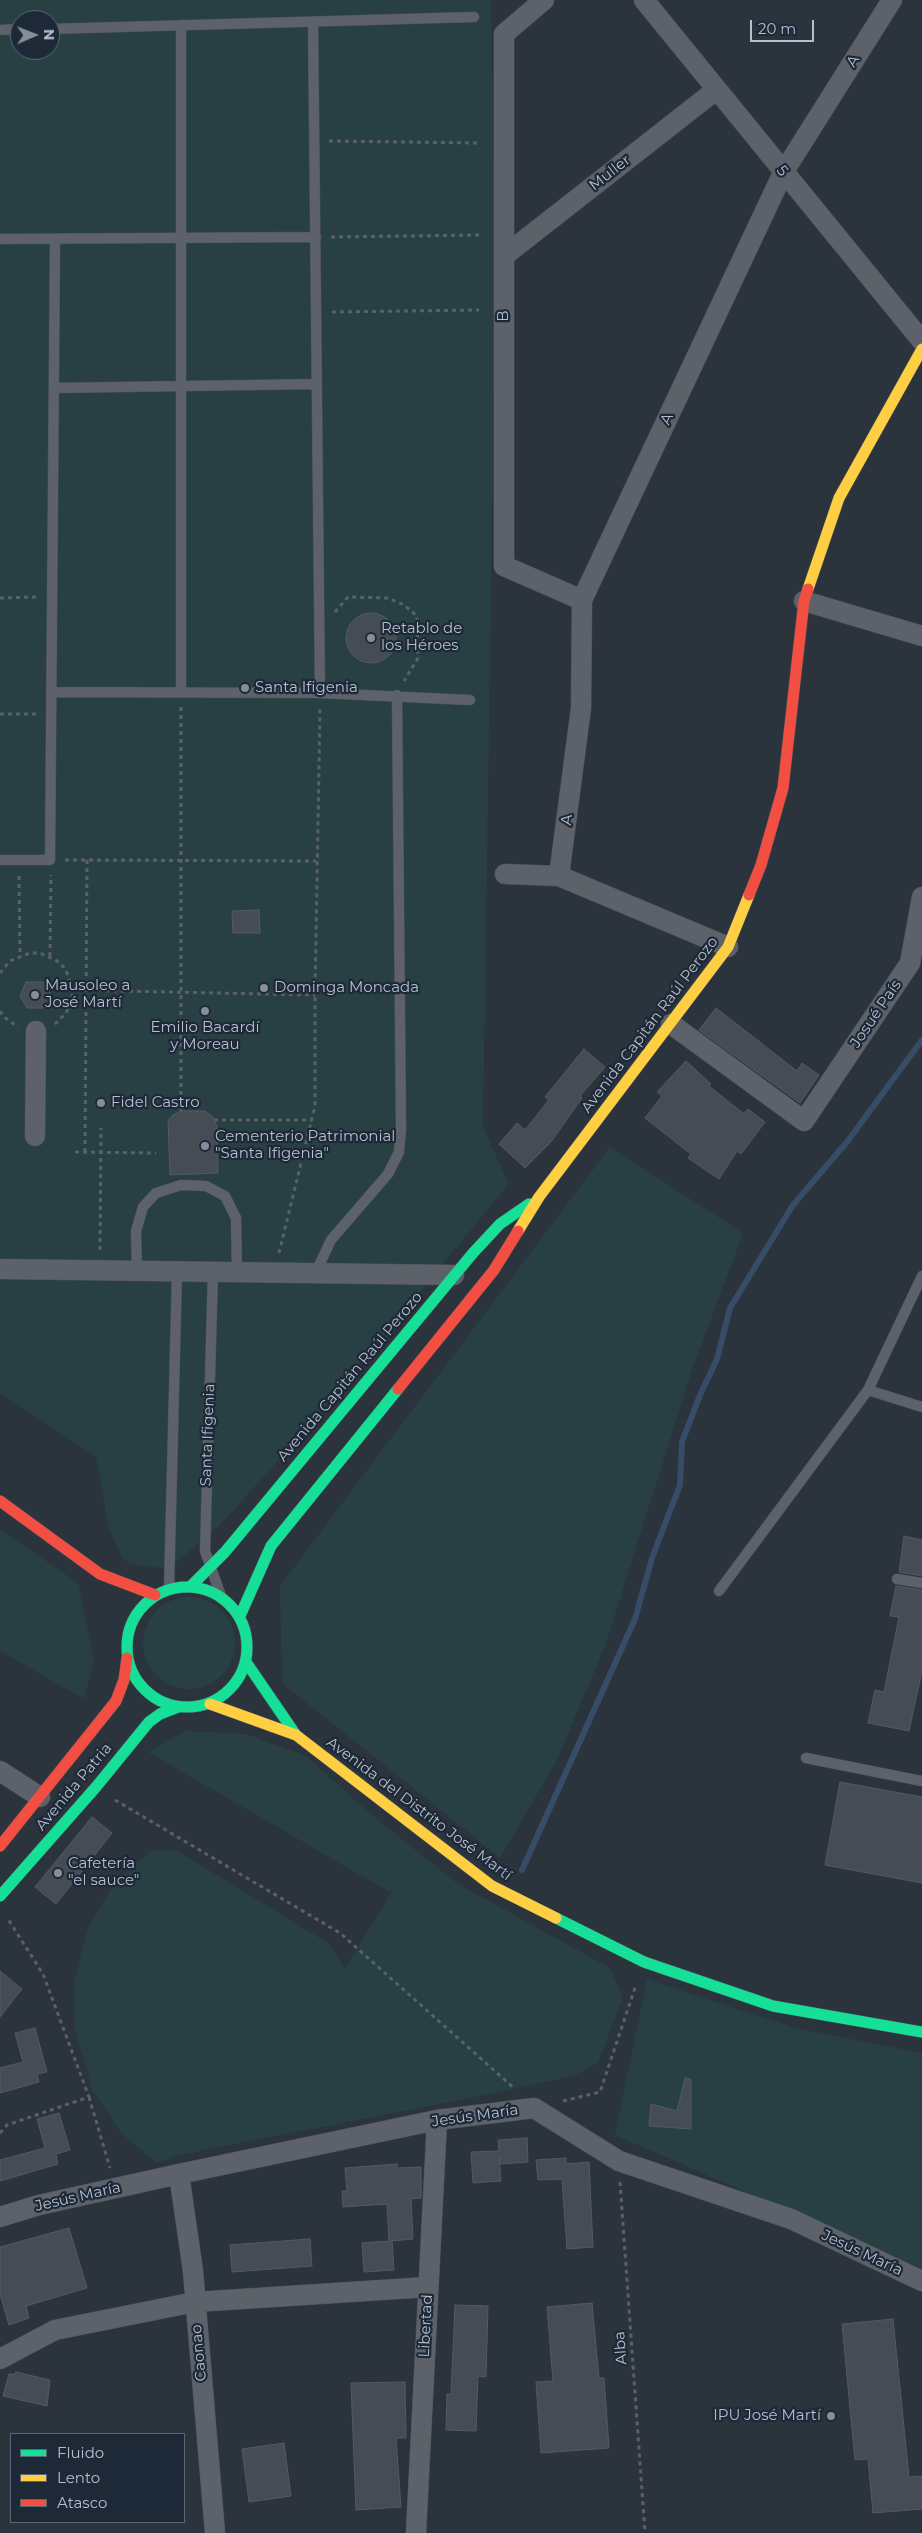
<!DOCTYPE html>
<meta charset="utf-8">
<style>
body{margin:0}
#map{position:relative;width:922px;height:2533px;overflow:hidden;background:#2b333c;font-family:Montserrat,sans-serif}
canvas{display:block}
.legend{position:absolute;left:10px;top:2433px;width:175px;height:90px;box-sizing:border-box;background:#1e2938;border:1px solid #5b6574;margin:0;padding:6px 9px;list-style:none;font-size:15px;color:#b6bfcd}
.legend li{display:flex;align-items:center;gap:10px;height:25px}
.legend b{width:25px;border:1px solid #5b6574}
.north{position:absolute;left:10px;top:10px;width:50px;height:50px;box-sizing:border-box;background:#1e2938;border:1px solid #5b6574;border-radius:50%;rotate:89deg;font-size:14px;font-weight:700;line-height:20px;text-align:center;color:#b6bfcd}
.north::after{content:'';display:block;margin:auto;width:18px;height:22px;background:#858e9a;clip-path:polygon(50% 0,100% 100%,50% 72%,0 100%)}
.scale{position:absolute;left:750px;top:20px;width:64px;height:22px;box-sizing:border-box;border:2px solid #b6bfcd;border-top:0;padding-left:6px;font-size:15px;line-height:18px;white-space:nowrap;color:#b6bfcd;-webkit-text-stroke:4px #1e2938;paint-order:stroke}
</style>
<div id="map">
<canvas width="922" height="2533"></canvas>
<ul class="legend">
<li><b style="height:6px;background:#16e098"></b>Fluido</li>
<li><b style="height:6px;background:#ffcf43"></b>Lento</li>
<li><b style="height:6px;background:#f24e42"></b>Atasco</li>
</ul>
<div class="north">N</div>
<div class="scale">20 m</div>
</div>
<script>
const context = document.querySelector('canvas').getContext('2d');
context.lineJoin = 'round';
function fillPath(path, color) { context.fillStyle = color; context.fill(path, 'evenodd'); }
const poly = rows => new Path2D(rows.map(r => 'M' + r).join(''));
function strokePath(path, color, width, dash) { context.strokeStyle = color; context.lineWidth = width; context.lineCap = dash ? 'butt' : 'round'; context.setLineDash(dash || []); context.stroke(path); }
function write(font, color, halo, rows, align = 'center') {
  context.font = font + ' Montserrat,sans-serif'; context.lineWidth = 4.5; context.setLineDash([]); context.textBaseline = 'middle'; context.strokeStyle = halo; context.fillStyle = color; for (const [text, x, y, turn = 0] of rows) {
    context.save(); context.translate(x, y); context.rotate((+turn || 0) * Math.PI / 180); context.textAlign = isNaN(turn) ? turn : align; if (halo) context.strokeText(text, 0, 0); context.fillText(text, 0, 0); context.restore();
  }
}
fillPath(poly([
 [0,0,491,0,496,264,483,1127,509,1184,297,1440,219,1526,168,1569,131,1564,122,1558,109,1529,96,1457,0,1393],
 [20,20,50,20,50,50,20,50],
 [181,1111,205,1111,217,1127,218,1173,170,1175,169,1133,173,1115],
 [610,1147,743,1233,691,1373,605,1646,557,1760,500,1858,282,1683,280,1586],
 [0,1529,78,1583,94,1659,84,1699,0,1651],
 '143 1643a46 46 0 1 1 92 0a46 46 0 1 1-92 0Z',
 [185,1731,246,1734,306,1756,367,1811,458,1884,610,1968,623,1998,598,2063,573,2076,485,2095,174,2156,157,2163,122,2134,93,2091,75,2031,74,1984,87,1930,115,1882,152,1850,176,1850,328,1943,345,1969,391,1893,148,1752],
 [647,1979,795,2028,922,2053,922,2269,615,2135]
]), '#284043');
strokePath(poly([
 [522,1870,635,1619,652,1558,680,1485,682,1442,700,1395,717,1359,730,1308,793,1205,847,1142,922,1040]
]), '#364c67', 6);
const building = poly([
 '346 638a25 25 0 1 1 50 0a25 25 0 1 1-50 0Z',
 [259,910,260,933,233,933,232,911,259,910],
 [26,982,43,982,51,994,43,1008,27,1008,20,996,26,982],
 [716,1008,797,1071,802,1063,819,1075,800,1103,699,1030,716,1008],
 [584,1049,605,1067,580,1096,582,1098,551,1142,525,1168,499,1144,517,1123,525,1130,549,1100,545,1097,584,1049],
 [686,1061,711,1084,709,1086,744,1114,748,1109,765,1122,741,1154,737,1151,719,1179,688,1158,691,1154,645,1118,662,1096,657,1092,686,1061],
 [181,1111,205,1111,213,1117,217,1127,218,1173,170,1175,168,1121,173,1115,181,1111],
 [904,1536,922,1540,922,1576,899,1572,904,1536],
 [896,1586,922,1590,922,1671,909,1731,868,1723,875,1690,884,1692,899,1617,890,1616,896,1586],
 [840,1782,922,1797,922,1883,825,1865,840,1782],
 [92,1817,112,1833,56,1904,35,1887,92,1817],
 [0,1971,22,1989,0,2017,0,1971],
 [35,2028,47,2072,37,2074,39,2082,0,2093,0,2068,23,2062,15,2033,35,2028],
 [685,2078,691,2079,691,2129,649,2126,651,2104,677,2111,685,2078],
 [59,2113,70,2150,56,2154,58,2164,0,2181,0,2160,45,2148,37,2119,59,2113],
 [527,2138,528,2162,500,2164,499,2157,501,2181,473,2183,471,2152,499,2151,498,2140,527,2138],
 [566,2158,566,2164,589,2162,593,2247,567,2249,562,2179,538,2180,536,2160,566,2158],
 [397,2164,397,2168,421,2167,421,2198,411,2199,413,2239,392,2241,394,2270,364,2272,362,2243,389,2241,387,2204,343,2207,342,2191,347,2191,345,2168,397,2164],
 [69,2228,87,2288,26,2306,29,2318,9,2325,0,2294,0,2247,69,2228],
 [310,2239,312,2266,232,2272,230,2245,310,2239],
 [592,2303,599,2378,604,2378,609,2448,541,2453,536,2382,553,2381,547,2307,592,2303],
 [455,2305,488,2306,486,2377,478,2376,476,2431,446,2430,447,2394,451,2394,455,2305],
 [893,2319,909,2477,922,2476,922,2509,873,2513,868,2459,855,2460,842,2324,893,2319],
 [16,2372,50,2380,47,2406,3,2396,9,2374,15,2374,16,2372],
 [405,2382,406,2438,396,2438,401,2507,356,2510,351,2383,405,2382],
 [284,2443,291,2496,249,2502,242,2449,284,2443]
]);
fillPath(building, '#464c54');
strokePath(building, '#535a63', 1);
const lane = poly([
 [313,21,320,693],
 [181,25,181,692],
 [50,29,474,17],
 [0,30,20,29],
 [0,239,316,237],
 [54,388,317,384],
 [52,692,320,693,470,700],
 [0,860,50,860,55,239],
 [137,1271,136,1231,143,1207,156,1193,181,1185,206,1186,225,1196,236,1218,237,1273],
 [213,1272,205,1551,221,1596],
 [315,1274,331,1240,388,1174,399,1152,401,1128,397,695],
 [868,1390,922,1407],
 [897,1579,922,1583],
 [169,1589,177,1272],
 [719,1591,868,1390,922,1276],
 [806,1758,922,1781]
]);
const street = poly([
 [544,0,504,34,504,566,582,600],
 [644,0,922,341],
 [504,256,716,90],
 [804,601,922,636],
 [505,874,559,876,728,947],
 [559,876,581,708,582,600,783,173,892,0],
 [671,1024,804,1121,910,963,922,897],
 [35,1136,36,1031],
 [0,1269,454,1275],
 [0,1771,40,1797],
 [179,2174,193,2271,215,2533],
 [0,2217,39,2205,179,2174,437,2120,534,2108,619,2161,791,2219,922,2281],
 [0,2359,55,2330,195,2302,428,2287],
 [416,2533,437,2120]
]);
const fast = poly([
 [192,1585,225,1552,473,1253,500,1224,529,1204],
 '127 1647a60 60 0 1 1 120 0a60 60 0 1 1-120 0Z',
 [240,1616,271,1546,398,1389],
 [246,1662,296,1735],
 [0,1896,96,1787,149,1722,160,1714,178,1707],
 [556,1918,644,1962,773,2006,922,2032]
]);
const slow = poly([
 [808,589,839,498,922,349],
 [518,1231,539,1197,728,947,749,895],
 [210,1704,296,1735,492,1886,556,1918]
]);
const jam = poly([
 [749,895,761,865,783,788,804,601,808,589],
 [398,1389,494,1270,518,1231],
 [0,1501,100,1574,155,1595],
 [0,1846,116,1701,124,1680,127,1658]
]);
strokePath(lane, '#4a4f56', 11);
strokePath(street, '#4a4f56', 21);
strokePath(fast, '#4a4f56', 12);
strokePath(slow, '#4a4f56', 12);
strokePath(jam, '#4a4f56', 12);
strokePath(poly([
 [329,141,478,143],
 [331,237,479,235],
 [332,312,479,310],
 [0,598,37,597],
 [335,612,348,597,388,598,404,605,417,616,418,658,404,681],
 [0,714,36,714],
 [65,860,316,861],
 [19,876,20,955],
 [50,956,51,875],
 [0,973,10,961,30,953,40,953,59,962,66,970,73,990,71,1002,66,1013,54,1025],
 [73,990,315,995],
 [0,1011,4,1017,18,1027],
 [181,1111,181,706],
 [214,1120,312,1120],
 [75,1152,156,1153],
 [85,1152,87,860],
 [100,1250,101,1128],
 [279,1253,315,1106,315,995,320,709],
 [115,1800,340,1933,515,2089],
 [89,2097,110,2168],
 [563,2101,600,2092,636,1985],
 [0,2133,7,2125,89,2097,43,1974,8,1919],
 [620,2182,645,2533]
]), '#5a6067', 3, [4, 4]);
strokePath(lane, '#5c616a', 10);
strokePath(street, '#5c616a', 20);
strokePath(fast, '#16e098', 11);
strokePath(slow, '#ffcf43', 11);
strokePath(jam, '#f24e42', 11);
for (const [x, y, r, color] of [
 [371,638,5,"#858e9a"],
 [245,688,5,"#858e9a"],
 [264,988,5,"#858e9a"],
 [35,995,5,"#858e9a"],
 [205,1011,5,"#858e9a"],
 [101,1103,5,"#858e9a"],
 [205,1146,5,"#858e9a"],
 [58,1873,5,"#858e9a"],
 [831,2416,5,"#858e9a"]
]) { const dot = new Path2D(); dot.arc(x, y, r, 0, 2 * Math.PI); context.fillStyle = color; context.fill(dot); strokePath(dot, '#1e2938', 2); }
write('15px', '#b6bfcd', '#1e2938', [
 ["A",853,61,-58],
 ["5",782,171,51],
 ["Muller",610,173,-38],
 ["B",504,316,-90],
 ["A",667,419,-65],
 ["A",567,820,-83],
 ["Josué País",876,1014,-56],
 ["Avenida Capitán Raúl Perozo",650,1025,-53],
 ["Avenida Capitán Raúl Perozo",350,1377,-50],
 ["Santa Ifigenia",208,1435,-88],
 ["Avenida Patria",74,1787,-50],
 ["Avenida del Distrito José Martí",419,1809,37],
 ["Jesús María",475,2116,-8],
 ["Jesús María",78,2197,-13],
 ["Jesús María",862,2253,25],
 ["Libertad",426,2326,-87],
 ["Alba",621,2348,-94],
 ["Caonao",199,2353,-95]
]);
write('15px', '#b6bfcd', '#1e2938', [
 ["Retablo de",381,629],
 ["los Héroes",381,646],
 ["Santa Ifigenia",255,688],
 ["Mausoleo a",45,986],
 ["José Martí",45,1003],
 ["Dominga Moncada",274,988],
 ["Emilio Bacardí",205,1028,"center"],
 ["y Moreau",205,1045,"center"],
 ["Fidel Castro",111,1103],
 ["Cementerio Patrimonial",215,1137],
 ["\"Santa Ifigenia\"",215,1154],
 ["Cafetería",68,1864],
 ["\"el sauce\"",68,1881],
 ["IPU José Martí",821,2416,"right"]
], 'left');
</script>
